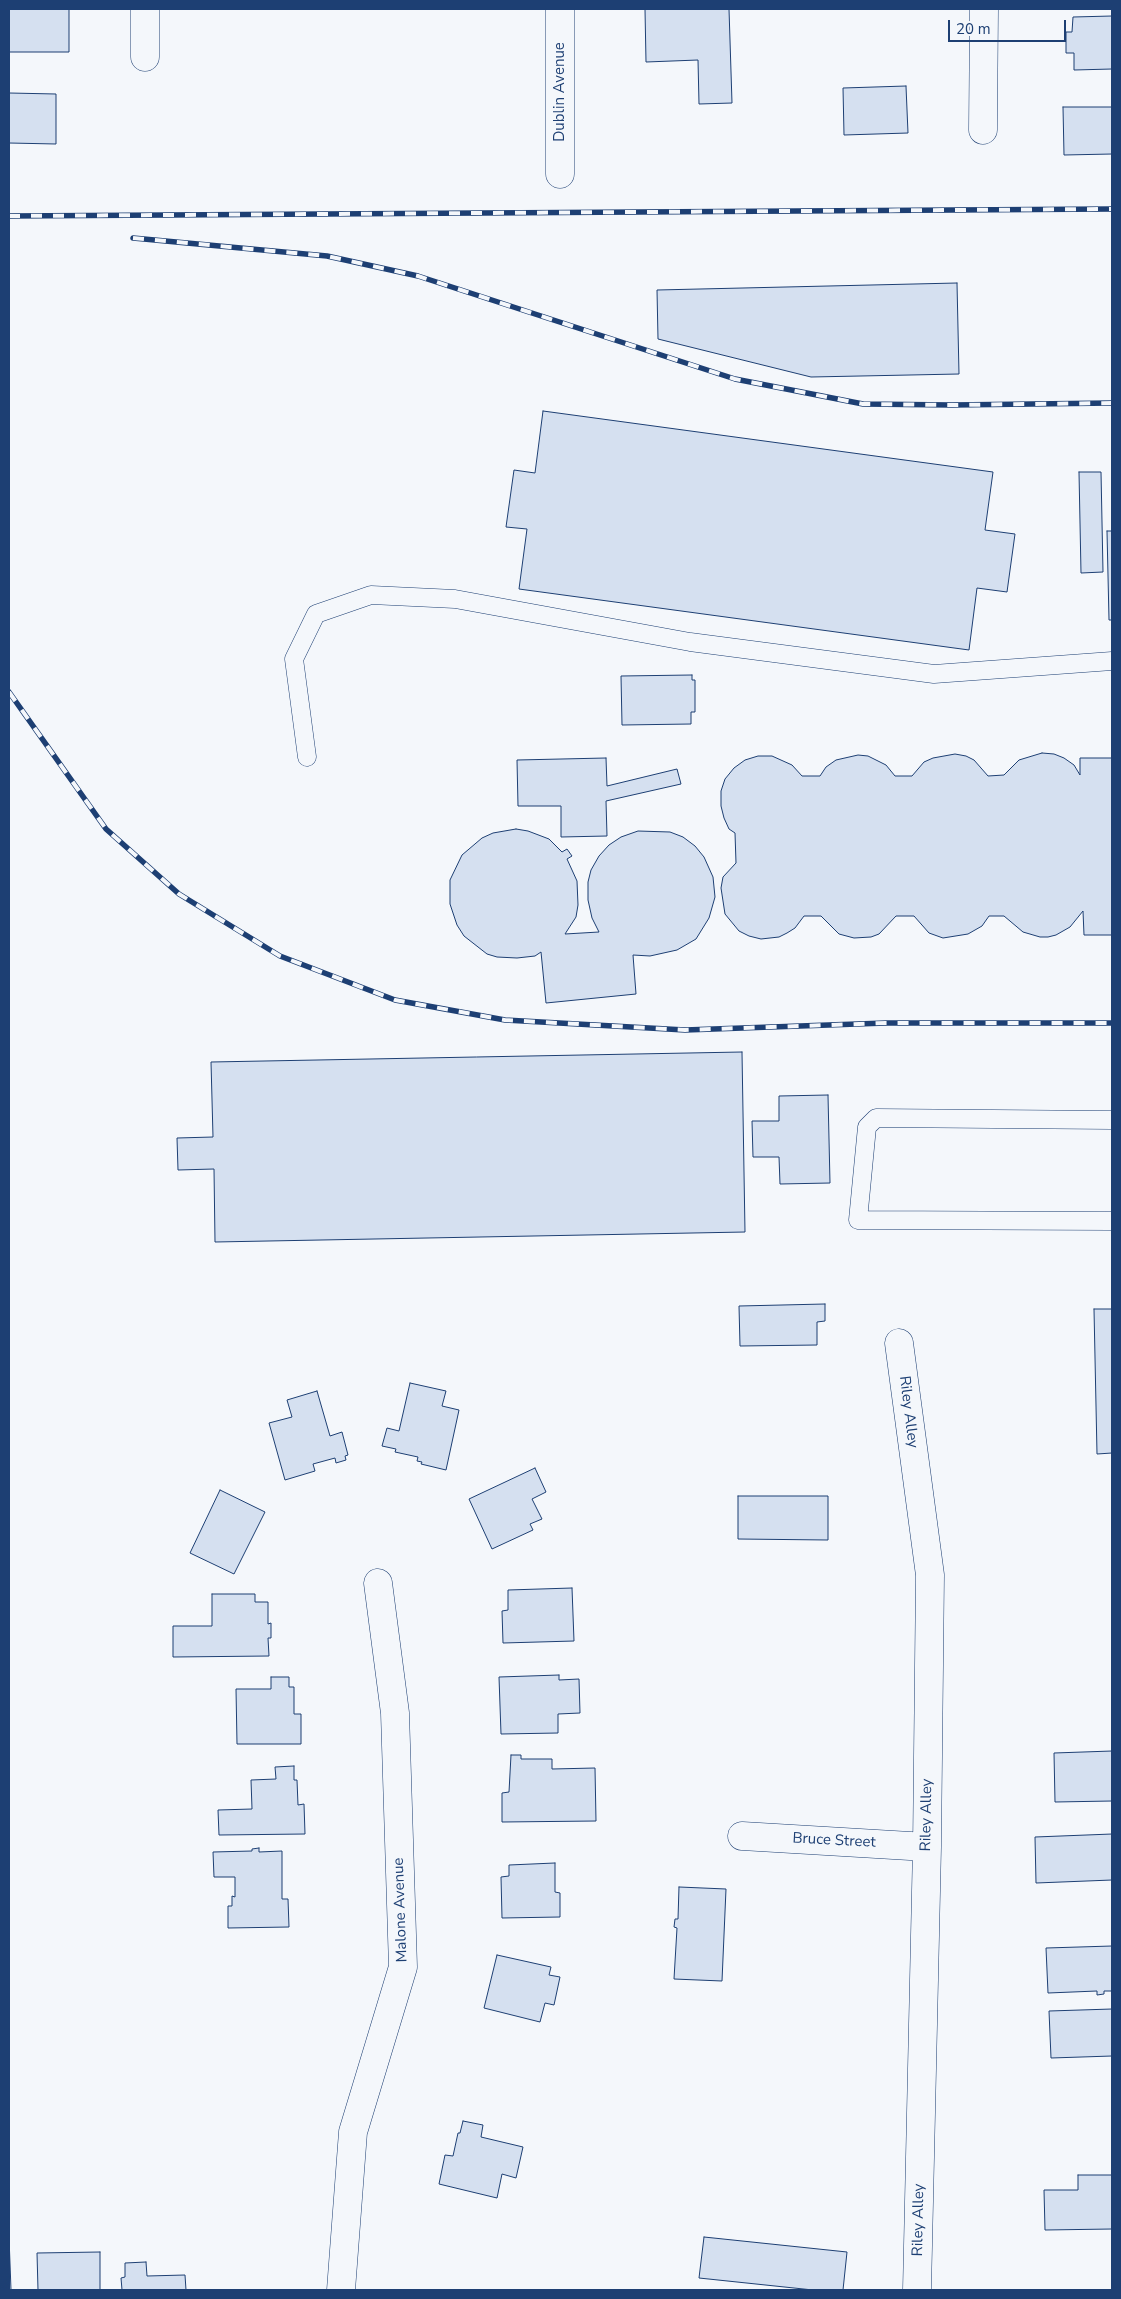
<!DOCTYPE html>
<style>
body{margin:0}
#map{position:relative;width:1121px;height:2299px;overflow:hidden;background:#f4f7fb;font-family:"Nunito Sans",sans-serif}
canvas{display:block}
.frame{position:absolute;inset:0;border:10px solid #1d3f73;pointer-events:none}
.scale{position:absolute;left:948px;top:20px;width:118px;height:22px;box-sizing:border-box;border:2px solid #1d3f73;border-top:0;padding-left:6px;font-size:15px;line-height:18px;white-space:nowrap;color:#1d3f73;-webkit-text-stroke:4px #f4f7fb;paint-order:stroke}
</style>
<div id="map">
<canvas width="1121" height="2299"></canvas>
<div class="frame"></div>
<div class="scale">20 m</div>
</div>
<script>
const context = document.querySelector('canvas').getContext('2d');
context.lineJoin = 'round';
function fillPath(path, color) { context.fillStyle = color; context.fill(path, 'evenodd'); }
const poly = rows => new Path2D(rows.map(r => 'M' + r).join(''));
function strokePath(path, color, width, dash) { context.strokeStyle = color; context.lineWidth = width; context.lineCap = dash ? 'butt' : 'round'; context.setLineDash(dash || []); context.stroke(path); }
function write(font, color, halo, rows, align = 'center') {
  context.font = font + ' "Nunito Sans",sans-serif'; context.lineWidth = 4; context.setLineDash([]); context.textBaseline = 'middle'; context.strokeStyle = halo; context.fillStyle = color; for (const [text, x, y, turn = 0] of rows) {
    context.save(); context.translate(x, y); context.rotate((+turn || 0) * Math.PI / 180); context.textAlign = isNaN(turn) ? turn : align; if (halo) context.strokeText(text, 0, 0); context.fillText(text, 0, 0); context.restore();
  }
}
const building = poly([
 [9,9,69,9,69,52,9,52,9,9],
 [645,9,729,9,732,103,699,104,698,60,646,62,645,9],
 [1112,16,1112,69,1074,70,1074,53,1066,53,1066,32,1072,32,1073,17,1112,16],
 [906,86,908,133,844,135,843,88,906,86],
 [9,93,56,94,56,144,9,143,9,93],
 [1063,107,1112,107,1112,154,1064,155,1063,107],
 [957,283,959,374,811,377,658,339,657,290,957,283],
 [543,411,993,472,985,530,1015,534,1007,592,977,588,969,650,519,589,527,529,506,527,514,470,535,473,543,411],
 [1079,472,1101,472,1103,572,1081,573,1079,472],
 [1107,531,1112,531,1112,620,1109,620,1107,531],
 [692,675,692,680,695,680,695,712,691,712,691,724,622,725,621,676,692,675],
 [1042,753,1054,754,1064,758,1074,765,1080,775,1080,758,1112,758,1112,935,1084,935,1083,911,1070,927,1056,935,1048,937,1040,937,1023,932,1004,916,989,916,982,926,968,934,943,938,929,933,914,916,896,916,879,934,871,937,854,938,839,934,821,916,804,916,795,928,787,933,779,937,761,939,749,936,739,931,725,914,721,888,723,877,736,863,735,833,729,829,724,818,721,806,721,791,725,779,734,768,745,760,758,756,772,756,792,765,802,776,820,776,826,767,836,760,858,755,868,756,886,765,895,776,912,776,924,762,933,758,955,754,966,756,974,760,988,776,1004,775,1019,760,1042,753],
 [606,758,607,786,677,769,681,784,606,801,607,836,561,837,561,806,518,806,517,760,606,758],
 [516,829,528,831,549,839,562,852,567,849,572,856,567,859,577,881,578,905,576,917,565,934,599,932,592,918,588,900,588,882,591,870,599,856,609,845,621,837,638,831,670,832,683,837,695,846,704,857,713,877,715,897,709,918,696,939,677,950,650,956,633,955,636,994,546,1003,541,952,535,956,517,958,497,957,487,954,464,936,457,925,450,904,450,880,462,855,482,838,493,833,516,829],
 [742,1052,745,1232,215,1242,214,1169,178,1170,177,1138,213,1137,211,1062,742,1052],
 [828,1095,830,1183,780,1184,779,1157,753,1157,752,1121,779,1121,779,1096,828,1095],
 [825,1304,825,1321,817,1322,817,1345,740,1346,739,1306,825,1304],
 [1094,1309,1112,1309,1112,1453,1097,1454,1094,1309],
 [410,1383,446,1391,442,1406,459,1410,446,1470,421,1464,422,1462,417,1461,418,1457,395,1452,396,1449,382,1446,387,1428,399,1431,410,1383],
 [317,1391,330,1436,342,1432,348,1455,345,1456,346,1460,336,1463,335,1458,313,1464,315,1471,285,1480,269,1423,292,1417,287,1400,317,1391],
 [535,1468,546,1492,532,1499,542,1519,530,1524,533,1530,492,1549,469,1499,535,1468],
 [220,1490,265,1512,234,1574,190,1553,220,1490],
 [738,1496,828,1496,828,1540,738,1539,738,1496],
 [572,1588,574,1641,503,1643,502,1611,508,1610,508,1590,572,1588],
 [212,1594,255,1594,255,1602,268,1602,268,1624,271,1623,271,1638,268,1638,269,1656,173,1657,173,1626,212,1626,212,1594],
 [559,1675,559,1680,579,1679,580,1713,558,1714,558,1733,501,1734,499,1677,559,1675],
 [271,1677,289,1677,289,1687,294,1687,294,1714,301,1714,301,1744,237,1744,236,1689,271,1689,271,1677],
 [1112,1751,1112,1801,1055,1802,1054,1753,1112,1751],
 [511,1755,521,1755,521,1759,552,1759,552,1769,595,1768,596,1821,502,1822,502,1793,509,1792,511,1755],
 [294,1766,294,1780,297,1780,298,1805,304,1804,305,1834,219,1835,218,1810,252,1809,251,1780,276,1779,275,1767,294,1766],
 [1112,1834,1112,1880,1036,1883,1035,1837,1112,1834],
 [259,1848,259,1852,282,1851,282,1899,288,1899,289,1927,228,1928,228,1906,232,1906,232,1896,235,1897,235,1877,214,1877,213,1852,252,1851,252,1849,259,1848],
 [555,1863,555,1892,560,1893,560,1917,502,1918,501,1877,509,1876,509,1865,555,1863],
 [679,1887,726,1889,722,1981,674,1979,677,1928,674,1927,675,1919,678,1919,679,1887],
 [1112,1946,1112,1991,1104,1991,1104,1994,1097,1995,1097,1991,1048,1993,1046,1948,1112,1946],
 [497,1955,551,1967,549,1975,560,1977,554,2005,545,2003,540,2022,484,2008,497,1955],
 [1112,2009,1112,2056,1051,2058,1049,2011,1112,2009],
 [463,2121,483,2125,481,2137,523,2147,516,2178,502,2174,497,2198,439,2184,445,2155,453,2156,458,2133,460,2133,463,2121],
 [1078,2175,1112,2175,1112,2229,1045,2230,1044,2190,1078,2190,1078,2175],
 [9,2237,11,2290,9,2290,9,2237],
 [704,2237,847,2252,843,2290,813,2290,699,2278,704,2237],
 [100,2252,100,2290,38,2290,37,2253,100,2252],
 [146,2262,147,2276,185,2275,186,2290,122,2290,121,2278,125,2277,125,2263,146,2262]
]);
fillPath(building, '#d5e0f0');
strokePath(building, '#1d3f73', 1);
const lane = poly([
 [307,757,294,659,316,614,371,595,455,599,690,642,934,674,1112,661],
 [1112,1120,876,1118,867,1127,858,1220,1112,1221]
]);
const street = poly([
 [145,9,145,57],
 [560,9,560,174],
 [983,130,984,9],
 [899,1343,930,1575,927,1847,917,2290],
 [742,1836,927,1847],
 [341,2290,353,2132,403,1967,395,1713,378,1583]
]);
strokePath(lane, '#1d3f73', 19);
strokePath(street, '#1d3f73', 29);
strokePath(lane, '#f4f7fb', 18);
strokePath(street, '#f4f7fb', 28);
const rail = poly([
 [9,216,1112,209],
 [133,238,327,256,418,276,735,379,863,404,952,405,1112,403],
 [9,692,106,829,179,894,280,956,395,1000,505,1020,685,1030,886,1023,1112,1023]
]);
strokePath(rail, '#1d3f73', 5.5);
strokePath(rail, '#f4f7fb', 4, [11]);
write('15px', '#1d3f73', '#f4f7fb', [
 ["Dublin Avenue",560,92,-90],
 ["Riley Alley",908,1412,83],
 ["Riley Alley",927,1815,-89],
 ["Bruce Street",834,1841,3],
 ["Malone Avenue",401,1910,-92],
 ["Riley Alley",919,2220,-89]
]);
</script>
